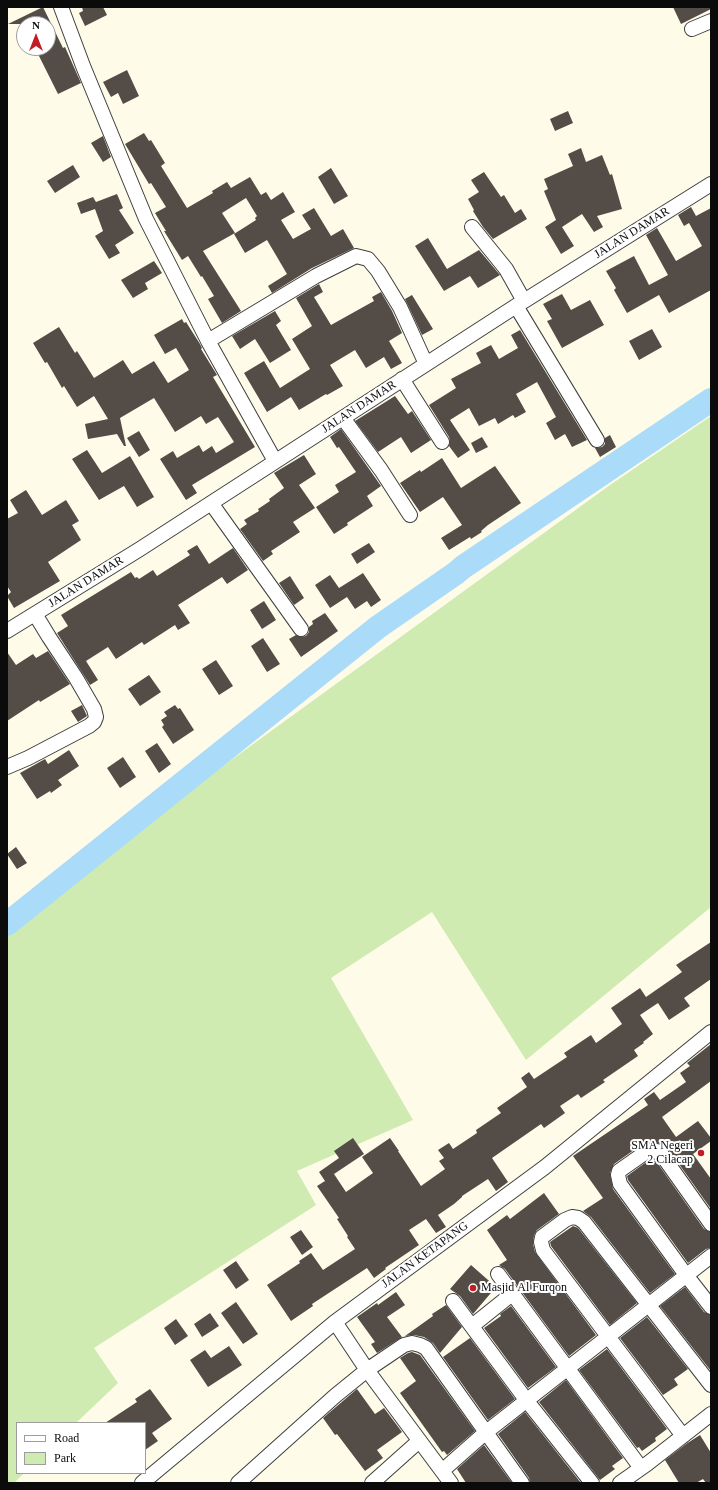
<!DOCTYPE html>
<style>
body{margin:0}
#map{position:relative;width:718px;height:1490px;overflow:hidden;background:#fffbe9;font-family:Georgia,serif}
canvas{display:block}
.frame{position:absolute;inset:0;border:8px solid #0b0b0b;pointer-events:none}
.legend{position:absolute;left:16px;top:1422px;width:130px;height:52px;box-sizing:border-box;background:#fff;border:1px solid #9d9d9d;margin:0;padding:5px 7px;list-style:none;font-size:12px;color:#0b0b0b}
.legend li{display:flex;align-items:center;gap:8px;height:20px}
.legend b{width:20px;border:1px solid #9d9d9d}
.north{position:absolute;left:16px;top:16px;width:40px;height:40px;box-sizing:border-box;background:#fff;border:1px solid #9d9d9d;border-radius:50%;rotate:0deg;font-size:11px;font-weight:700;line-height:16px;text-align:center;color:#0b0b0b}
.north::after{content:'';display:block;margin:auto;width:14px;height:18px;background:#c21c25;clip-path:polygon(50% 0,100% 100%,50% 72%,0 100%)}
</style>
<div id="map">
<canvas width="718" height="1490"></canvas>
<div class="frame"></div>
<ul class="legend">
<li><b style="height:5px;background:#fff"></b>Road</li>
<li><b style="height:11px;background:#cfebb1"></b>Park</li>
</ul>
<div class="north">N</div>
</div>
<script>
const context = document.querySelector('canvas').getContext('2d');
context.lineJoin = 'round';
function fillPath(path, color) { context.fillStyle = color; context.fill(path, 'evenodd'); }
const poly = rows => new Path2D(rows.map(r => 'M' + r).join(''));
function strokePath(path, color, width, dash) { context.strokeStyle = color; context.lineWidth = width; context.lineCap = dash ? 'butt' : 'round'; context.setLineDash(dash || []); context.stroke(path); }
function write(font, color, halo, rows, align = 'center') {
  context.font = font + ' Georgia,serif'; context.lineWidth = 4; context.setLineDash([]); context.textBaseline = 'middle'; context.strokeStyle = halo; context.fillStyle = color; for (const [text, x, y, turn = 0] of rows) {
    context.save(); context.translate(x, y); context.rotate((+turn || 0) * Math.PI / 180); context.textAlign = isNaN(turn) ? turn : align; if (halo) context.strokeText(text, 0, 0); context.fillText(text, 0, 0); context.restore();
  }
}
fillPath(poly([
 [711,416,711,907,526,1060,432,912,331,978,413,1120,297,1171,316,1205,94,1348,118,1383,76,1423,17,1423,17,1473,24,1473,14,1483,7,1483,7,925,19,914,610,485]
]), '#cfebb1');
strokePath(poly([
 [7,924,378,627,456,573,463,567,711,400]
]), '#aadcf9', 24);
fillPath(poly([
 [43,7,63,48,65,47,81,83,58,94,35,48,48,48,48,24,8,24],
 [82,7,103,7,107,15,85,26,79,13,83,11],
 [673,7,711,7,711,9,681,24],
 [127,70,139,96,123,104,118,93,111,97,103,82],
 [568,111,573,123,555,131,550,119],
 [144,133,149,141,151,140,165,163,161,166,187,208,213,193,212,191,227,182,231,188,250,177,261,195,266,192,271,200,283,192,295,212,281,220,293,239,311,229,302,215,314,208,331,236,343,229,354,248,312,268,272,293,268,286,287,274,267,240,245,253,234,234,256,220,255,218,257,216,246,198,222,213,235,233,203,251,241,311,222,323,208,299,214,296,202,276,201,277,188,256,182,260,164,231,166,231,155,213,166,207,151,183,149,184,125,144],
 [103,136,111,157,103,162,91,143],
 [581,148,586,162,602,155,610,175,612,174,622,209,597,216,603,227,594,232,582,214,562,227,574,246,561,254,545,227,556,220,544,191,548,189,544,179,573,166,568,154],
 [73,165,80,177,55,193,47,181],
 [331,168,348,196,334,204,318,177],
 [484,172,501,197,504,195,515,213,521,209,527,219,493,239,483,227,473,211,474,210,468,199,479,192,471,180],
 [117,194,123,208,119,210,134,233,115,245,120,253,109,259,95,236,103,231,95,209,81,214,77,203,93,197,96,202],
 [691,207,696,216,711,208,711,290,669,313,659,295,627,313,614,290,616,288,606,271,634,256,649,285,668,275,646,235,657,228,676,261,702,246,689,223,684,226,678,215],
 [428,238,447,269,479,250,500,275,478,288,470,276,444,291,415,246],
 [154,261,162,273,145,283,148,289,133,298,121,280],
 [319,284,323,292,314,297,331,325,374,301,372,297,381,292,392,311,402,333,389,341,402,363,391,369,384,357,366,368,355,350,330,365,343,386,327,395,326,394,299,410,291,397,267,412,244,373,264,361,280,388,310,369,292,339,312,326,296,298],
 [562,294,571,310,590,300,604,325,562,348,547,321,552,319,543,304],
 [412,295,433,329,422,335,405,299],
 [275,311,281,321,276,325,291,350,270,363,255,339,240,349,232,336],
 [182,319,184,323,186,322,200,344,202,348,201,349,217,375,213,377,255,447,192,485,197,493,186,500,160,459,173,451,177,458,199,445,203,452,212,446,216,453,234,442,218,417,206,424,201,416,175,432,154,398,120,418,126,446,124,446,117,434,88,439,85,424,108,419,94,396,77,407,64,386,62,388,47,362,45,363,33,343,59,327,75,353,77,351,94,378,123,360,132,374,154,361,168,383,189,370,176,348,165,354,154,335],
 [652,329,662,347,639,360,629,341],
 [520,330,587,440,572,447,565,434,555,440,546,423,556,417,537,382,516,394,526,412,515,418,513,415,498,424,495,418,479,426,469,408,450,420,470,450,458,458,449,446,450,442,449,437,429,405,456,388,451,379,481,363,476,353,491,345,499,359,518,348,511,335],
 [395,396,408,414,412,411,431,440,411,453,401,437,378,452,355,421],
 [341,429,381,486,367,496,373,506,347,523,348,525,334,534,316,507,339,492,335,485,356,472,339,447,337,448,330,437],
 [139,431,150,450,139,457,127,438],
 [610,435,616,447,600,457,595,448,602,447,605,444,605,438],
 [482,437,488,447,476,453,471,443],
 [87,450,102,473,130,456,154,497,137,507,124,486,99,500,72,459],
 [304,455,316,474,299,485,315,508,293,522,300,532,271,551,273,554,263,561,240,529,247,524,244,520,259,511,258,509,270,501,269,499,284,488,274,473],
 [442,458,461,488,495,466,521,503,488,525,481,531,482,532,471,539,470,537,449,550,441,538,462,525,443,497,420,512,400,483,420,470,421,472],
 [26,490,42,515,66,500,79,521,72,525,81,540,48,562,60,581,14,608,7,596,11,592,7,586,7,519,18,513,10,500],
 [369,543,375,552,357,564,351,554],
 [197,545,209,564,233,548,248,570,227,584,222,577,178,605,190,623,178,630,175,625,144,645,142,642,116,659,108,647,86,661,98,680,90,685,57,633,68,626,61,615,131,572,135,578,137,577,139,579,153,570,157,576,190,555,187,551],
 [363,573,381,600,371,607,367,601,355,609,347,597,330,608,315,585,330,575,339,588],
 [290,576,304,598,294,605,279,583],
 [264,601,276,620,262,629,250,610],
 [325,613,338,631,301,657,289,639,296,635,301,637,306,636,309,632,309,627,313,624,312,621],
 [263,638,280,664,267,672,251,646],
 [48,651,70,684,40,702,39,700,7,721,7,652,16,665,33,654,36,658],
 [216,660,233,686,219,695,202,669],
 [149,675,161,692,140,706,128,689],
 [82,705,87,716,78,722,71,711],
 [175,705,178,709,180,708,194,730,173,744,162,727,164,725,161,720,167,716,164,712],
 [157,743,171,764,159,773,145,751],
 [69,750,79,766,58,780,62,785,51,793,50,791,37,799,20,773,45,759,48,764],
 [123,757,136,777,120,788,107,768],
 [16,847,27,863,17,869,7,854],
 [711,942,711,979,684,998,690,1006,669,1020,658,1003,640,1015,653,1034,643,1042,644,1043,634,1050,638,1056,603,1080,605,1082,581,1098,578,1094,560,1106,565,1113,544,1128,541,1124,492,1158,508,1182,496,1191,488,1179,462,1196,462,1197,454,1204,438,1215,446,1227,436,1233,426,1219,409,1230,419,1245,385,1268,386,1269,374,1278,367,1268,312,1304,313,1306,291,1321,267,1285,300,1263,299,1261,311,1253,323,1270,355,1249,347,1237,348,1236,337,1219,339,1218,317,1186,325,1181,319,1172,339,1158,334,1151,353,1138,364,1154,334,1174,346,1192,373,1173,362,1157,390,1138,399,1151,398,1151,421,1186,445,1169,439,1161,444,1158,438,1150,449,1143,453,1149,477,1133,476,1130,501,1113,497,1108,527,1087,521,1078,529,1072,534,1079,567,1057,564,1053,591,1035,596,1043,622,1024,611,1008,640,988,646,997,682,972,676,965],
 [711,1044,711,1081,662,1117,676,1137,698,1121,711,1138,711,1141,693,1154,711,1179,711,1209,669,1150,662,1144,656,1143,641,1145,614,1164,610,1173,613,1189,675,1274,650,1293,591,1217,583,1211,603,1198,573,1156,648,1105,644,1099,654,1092,660,1100,686,1082,680,1073,690,1066,687,1063],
 [649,1160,656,1161,704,1229,711,1232,711,1248,706,1249,688,1263,628,1180,627,1176],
 [544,1193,559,1214,537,1230,534,1235,533,1244,535,1252,596,1335,569,1356,505,1269,499,1265,507,1260,487,1230,507,1215,510,1219],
 [573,1226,578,1228,637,1303,610,1325,551,1246,550,1242],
 [301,1230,313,1247,302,1255,290,1237],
 [236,1261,249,1280,236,1289,223,1270],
 [471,1265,496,1287,473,1314,460,1296,450,1289],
 [685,1287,704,1312,711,1315,711,1371,660,1306],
 [396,1292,405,1305,387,1317,402,1337,377,1353,371,1344,375,1342,357,1317,377,1303,378,1305],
 [236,1302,258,1334,243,1344,221,1313],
 [446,1305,462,1327,440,1353,433,1343,424,1337,414,1335,405,1336,433,1316,432,1314],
 [511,1306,556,1367,528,1388,484,1328,501,1316,500,1314],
 [210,1313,219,1326,202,1337,194,1324],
 [647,1317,688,1369,674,1379,678,1385,663,1395,620,1338],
 [176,1319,188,1336,175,1345,164,1328],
 [470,1338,515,1399,488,1420,443,1357],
 [229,1346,242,1365,208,1387,190,1360,205,1350,211,1358],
 [607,1349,667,1429,655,1438,656,1441,642,1451,639,1447,637,1448,579,1370],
 [412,1352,420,1355,475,1431,447,1455,444,1451,442,1452,400,1393,416,1381,400,1358,408,1353],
 [566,1380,623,1458,612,1466,615,1469,600,1480,539,1402],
 [150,1389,172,1419,152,1433,158,1441,145,1450,145,1423,105,1423,137,1402,135,1399],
 [357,1389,375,1414,384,1408,402,1432,377,1450,383,1458,365,1471,337,1434,335,1435,323,1418],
 [525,1412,581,1483,530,1483,529,1478,498,1434],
 [700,1435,711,1453,711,1483,706,1483,703,1479,696,1483,679,1483,665,1460,686,1444],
 [484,1445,512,1483,466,1483,457,1469]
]), '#544c47');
const minor = poly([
 [61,7,83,66,146,219,208,341,275,461],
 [692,29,711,21],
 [472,227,506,269,524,301],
 [516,306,597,440],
 [208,341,316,276,356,256,368,259,378,271,400,307,426,364],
 [402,379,442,442],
 [343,418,381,470,410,515],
 [211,503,301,629],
 [7,631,140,549,516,306,711,184],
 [7,767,28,758,89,726,94,722,96,717,94,709,76,678,49,637,35,614],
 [711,1224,662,1155,657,1151,646,1152,619,1171,618,1175,620,1184,686,1275,711,1307],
 [498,1274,641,1468],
 [453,1301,527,1401,592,1483],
 [335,1322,367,1370,442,1471],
 [472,1326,512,1294],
 [683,1436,543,1250,541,1242,542,1237,565,1220,572,1217,578,1218,584,1222,711,1385],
 [142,1483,335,1322,545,1167,711,1032],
 [238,1483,335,1396,367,1370,404,1345,412,1343,420,1345,426,1348,522,1483],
 [372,1483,419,1441],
 [451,1483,442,1471,485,1433,711,1256],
 [620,1483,647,1464,711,1414]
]);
strokePath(minor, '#3e3e3e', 16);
strokePath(minor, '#fff', 14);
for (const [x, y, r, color] of [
 [701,1153,4,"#c21c25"],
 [473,1288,4,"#c21c25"]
]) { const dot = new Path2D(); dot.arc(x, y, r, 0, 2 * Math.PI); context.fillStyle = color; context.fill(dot); strokePath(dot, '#fff', 1.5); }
write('12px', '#0b0b0b', '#fff', [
 ["JALAN DAMAR",632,233,-32],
 ["JALAN DAMAR",359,407,-33],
 ["JALAN DAMAR",86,582,-32],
 ["JALAN KETAPANG",425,1255,-36]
]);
write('12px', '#0b0b0b', '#fff', [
 ["SMA Negeri",693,1146],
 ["2 Cilacap",693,1160],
 ["Masjid Al Furqon",481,1288,"left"]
], 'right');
</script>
